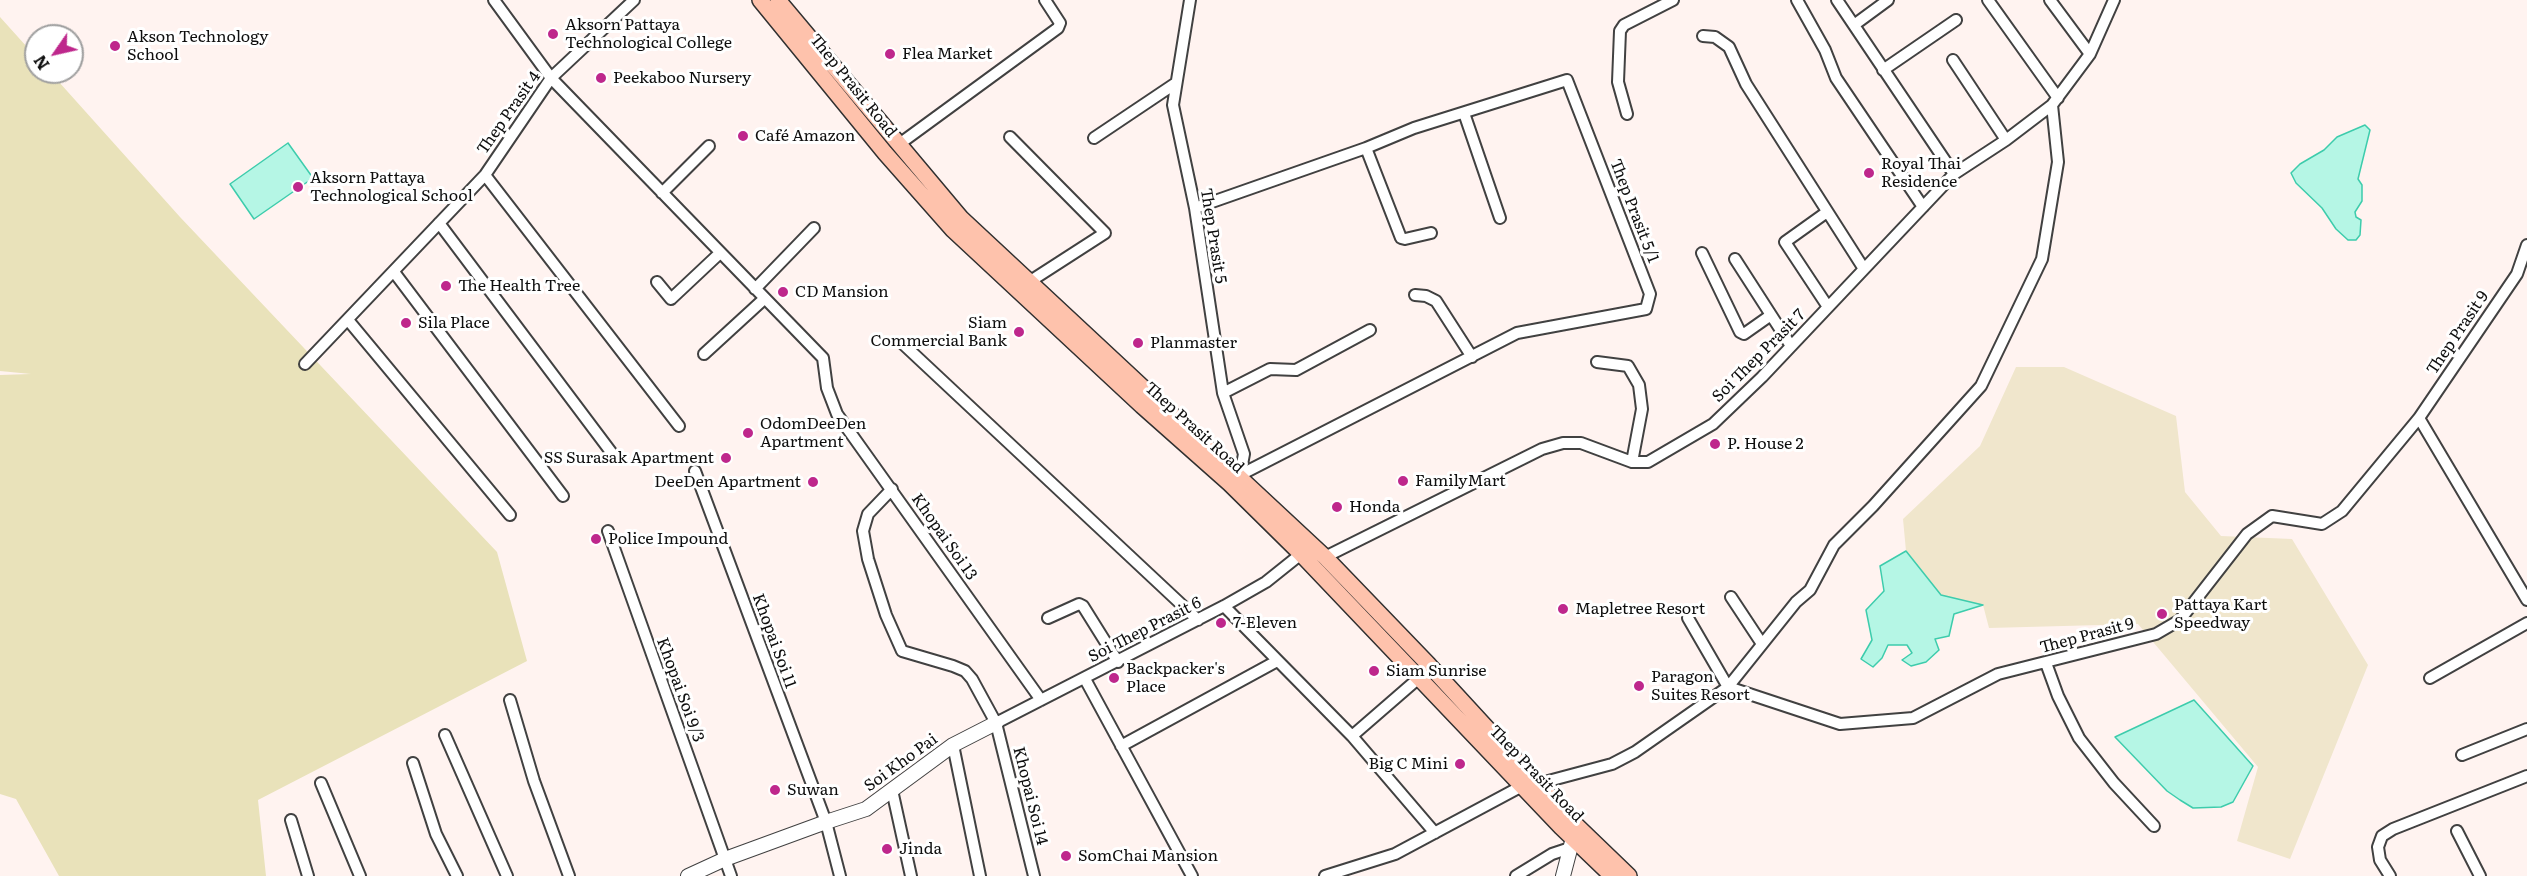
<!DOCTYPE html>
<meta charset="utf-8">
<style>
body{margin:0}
#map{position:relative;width:2527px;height:876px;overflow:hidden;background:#fff3f0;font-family:Literata,serif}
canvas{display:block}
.north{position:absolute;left:24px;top:24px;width:60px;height:60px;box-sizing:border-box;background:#fff;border:2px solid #9f9f9f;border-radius:50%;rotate:236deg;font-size:16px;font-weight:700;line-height:24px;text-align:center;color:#0e0e0e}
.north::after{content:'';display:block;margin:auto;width:21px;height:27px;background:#be278c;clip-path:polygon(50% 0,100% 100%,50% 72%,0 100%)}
</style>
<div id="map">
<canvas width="2527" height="876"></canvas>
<div class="north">N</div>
</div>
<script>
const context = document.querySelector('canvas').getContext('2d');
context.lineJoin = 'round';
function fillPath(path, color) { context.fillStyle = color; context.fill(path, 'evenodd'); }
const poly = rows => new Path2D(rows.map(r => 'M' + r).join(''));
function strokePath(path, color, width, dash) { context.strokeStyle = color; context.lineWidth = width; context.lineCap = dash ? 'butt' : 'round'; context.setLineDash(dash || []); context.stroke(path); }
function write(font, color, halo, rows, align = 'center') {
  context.font = font + ' Literata,serif'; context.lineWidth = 6; context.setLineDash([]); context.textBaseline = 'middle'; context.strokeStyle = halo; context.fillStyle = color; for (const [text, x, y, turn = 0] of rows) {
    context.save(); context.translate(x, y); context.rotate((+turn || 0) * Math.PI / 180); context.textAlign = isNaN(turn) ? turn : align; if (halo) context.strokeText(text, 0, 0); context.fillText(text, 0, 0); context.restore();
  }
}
fillPath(poly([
 [0,17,36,57,36,72,50,72,180,217,497,552,527,661,258,800,266,876,59,876,16,799,0,794,0,375,31,374,0,371]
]), '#e9e2ba');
fillPath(poly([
 [2016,367,2064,367,2176,416,2185,492,2221,536,2292,539,2368,665,2290,859,2237,841,2258,767,2138,624,1989,628,1983,605,1941,595,1906,551,1903,519,1980,446]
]), '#f0e6cc');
const water = poly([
 [2365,125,2370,130,2358,179,2362,185,2362,201,2355,212,2356,217,2361,220,2360,235,2356,240,2348,240,2336,229,2322,208,2296,183,2291,173,2300,164,2324,150,2337,137,2365,125],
 [288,143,313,178,254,219,230,184,288,143],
 [1906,551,1941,595,1983,605,1954,614,1949,636,1935,639,1939,650,1926,662,1911,666,1902,660,1912,653,1907,645,1888,645,1882,658,1873,667,1861,659,1872,640,1866,610,1884,591,1880,566,1906,551],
 [2194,700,2253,766,2233,802,2221,807,2193,808,2180,800,2167,791,2115,737,2194,700]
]);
fillPath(water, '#b5f6e5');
strokePath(water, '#3dccac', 1.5);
const minor = poly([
 [494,0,551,78,823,358,827,388,837,414,1041,700],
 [1190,0,1173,105,1195,208,1223,393,1244,454,1240,475],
 [1797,0,1825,50,1836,78,1923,207],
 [1837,0,1954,174],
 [1988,0,2058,98],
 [2050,0,2090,54],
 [1854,25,1888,0],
 [1703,36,1715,37,1729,47,1746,84,1864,269],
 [1953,60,2006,140],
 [1883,70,1956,20],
 [1464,113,1500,218],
 [1627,114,1618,82,1620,31,1624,25,1673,0],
 [1010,137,1105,233,1029,282],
 [1094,138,1176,83],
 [898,145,1058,28,1060,23,1045,0],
 [1366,148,1401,238,1405,239,1431,233],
 [485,175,679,426],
 [662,193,709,146],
 [1195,208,1366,148,1414,128,1567,80,1650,294,1646,309,1517,333,1240,475],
 [1827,212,1785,242,1828,307],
 [439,223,614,456],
 [1702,253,1740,332,1744,334,1771,315],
 [1735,259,1791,346],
 [394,272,563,496],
 [657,282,671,299,720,253],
 [755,289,814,228],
 [1415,295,1426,296,1436,301,1472,357],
 [348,320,510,515],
 [902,343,1198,620],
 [704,354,764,299],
 [1597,362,1628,366,1639,385,1642,409,1632,462],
 [305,364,485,175,551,78,634,0],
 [1223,393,1270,369,1296,370,1370,330],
 [2419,418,2527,600],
 [695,471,826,822,840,876],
 [892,489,868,514,863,531,868,559,886,615,902,651,953,666,965,671,972,679,996,723,1034,876],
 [608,531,731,876],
 [1325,557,1542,449,1563,443,1581,443,1632,462,1648,462,1713,424,1762,377,1954,174,2006,140,2052,105,2090,54,2114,0],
 [1731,597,1762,644],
 [1224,606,1352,736,1435,833],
 [1048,618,1079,604,1083,606,1118,662],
 [1688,618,1728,687],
 [2046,663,2058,696,2079,738,2114,783,2154,826],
 [2430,678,2527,623],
 [1085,679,1192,876],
 [1728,687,1840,724,1913,718,1998,674,2156,634,2180,620,2247,534,2272,516,2322,524,2342,511,2419,418,2517,274,2527,245],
 [510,700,534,781,569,876],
 [996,723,1224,606,1266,582,1301,554],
 [445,735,507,876],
 [1352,736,1420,677],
 [953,745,980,876],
 [1121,746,1277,661],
 [2462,755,2527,729],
 [413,763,436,834,457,876],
 [321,783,360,876],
 [1537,784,1612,764,1635,752,1728,687,1796,602,1810,590,1834,545,1873,506,1981,386,2042,259,2058,162,2052,105],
 [892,790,911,876],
 [291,820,308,876],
 [2457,831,2480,876],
 [1325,876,1395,854,1522,786],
 [1516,876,1552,854,1570,848],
 [2390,876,2380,860,2378,847,2382,836,2393,829,2527,776]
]);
const tertiary = poly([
 [688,876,725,859,826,822,866,809,953,745,996,723],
 [1563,876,1573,838]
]);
const secondary = poly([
 [760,0,885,153,953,230,1142,406,1230,484,1301,554,1561,827,1612,876],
 [778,0,961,218,1325,557,1429,665,1576,825,1629,876]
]);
strokePath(minor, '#414141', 14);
strokePath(tertiary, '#414141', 16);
strokePath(secondary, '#303030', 18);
strokePath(minor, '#fff', 10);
strokePath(tertiary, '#fff', 14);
strokePath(secondary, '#fec2ac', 15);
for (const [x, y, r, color] of [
 [553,34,6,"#be278c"],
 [115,46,6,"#be278c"],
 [890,54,6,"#be278c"],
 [601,78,6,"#be278c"],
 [743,136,6,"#be278c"],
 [1869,173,6,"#be278c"],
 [298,187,6,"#be278c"],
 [446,286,6,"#be278c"],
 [783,292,6,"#be278c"],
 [406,323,6,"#be278c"],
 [1019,332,6,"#be278c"],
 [1138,343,6,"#be278c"],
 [748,433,6,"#be278c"],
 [1715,444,6,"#be278c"],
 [726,458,6,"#be278c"],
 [1403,481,6,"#be278c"],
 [813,482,6,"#be278c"],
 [1337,507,6,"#be278c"],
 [596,539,6,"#be278c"],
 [1563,609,6,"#be278c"],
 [2162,614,6,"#be278c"],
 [1221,623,6,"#be278c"],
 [1374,671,6,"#be278c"],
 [1114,678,6,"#be278c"],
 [1639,686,6,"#be278c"],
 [1460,764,6,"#be278c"],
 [775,790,6,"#be278c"],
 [887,849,6,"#be278c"],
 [1066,856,6,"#be278c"]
]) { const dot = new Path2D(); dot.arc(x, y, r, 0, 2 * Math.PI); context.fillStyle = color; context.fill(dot); strokePath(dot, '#fff', 2); }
write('16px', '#0e0e0e', '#fff', [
 ["Aksorn Pattaya",565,25],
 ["Technological College",565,43],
 ["Akson Technology",127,37],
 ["School",127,55],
 ["Flea Market",902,54],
 ["Peekaboo Nursery",613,78],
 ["Café Amazon",755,136],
 ["Royal Thai",1881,164],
 ["Residence",1881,182],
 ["Aksorn Pattaya",310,178],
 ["Technological School",310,196],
 ["The Health Tree",458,286],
 ["CD Mansion",795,292],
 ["Sila Place",418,323],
 ["Siam",1007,323,"right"],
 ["Commercial Bank",1007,341,"right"],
 ["Planmaster",1150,343],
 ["OdomDeeDen",760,424],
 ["Apartment",760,442],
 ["P. House 2",1727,444],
 ["SS Surasak Apartment",714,458,"right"],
 ["FamilyMart",1415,481],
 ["DeeDen Apartment",801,482,"right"],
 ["Honda",1349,507],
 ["Police Impound",608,539],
 ["Pattaya Kart",2174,605],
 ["Speedway",2174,623],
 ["Mapletree Resort",1575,609],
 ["7-Eleven",1233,623],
 ["Backpacker's",1126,669],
 ["Place",1126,687],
 ["Siam Sunrise",1386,671],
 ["Paragon",1651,677],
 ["Suites Resort",1651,695],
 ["Big C Mini",1448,764,"right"],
 ["Suwan",787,790],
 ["Jinda",899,849],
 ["SomChai Mansion",1078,856]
], 'left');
write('16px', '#0e0e0e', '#fff', [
 ["Thep Prasit Road",853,86,51],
 ["Thep Prasit 4",509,113,-55],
 ["Thep Prasit 5/1",1634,211,69],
 ["Thep Prasit 5",1213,236,81],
 ["Thep Prasit 9",2458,333,-56],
 ["Soi Thep Prasit 7",1759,356,-45],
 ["Thep Prasit Road",1194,428,42],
 ["Khopai Soi 13",944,537,55],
 ["Soi Thep Prasit 6",1145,630,-27],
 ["Thep Prasit 9",2087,636,-15],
 ["Khopai Soi 11",774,641,70],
 ["Khopai Soi 9/3",680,690,70],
 ["Soi Kho Pai",901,763,-36],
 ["Thep Prasit Road",1536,774,46],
 ["Khopai Soi 14",1030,796,76]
]);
</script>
